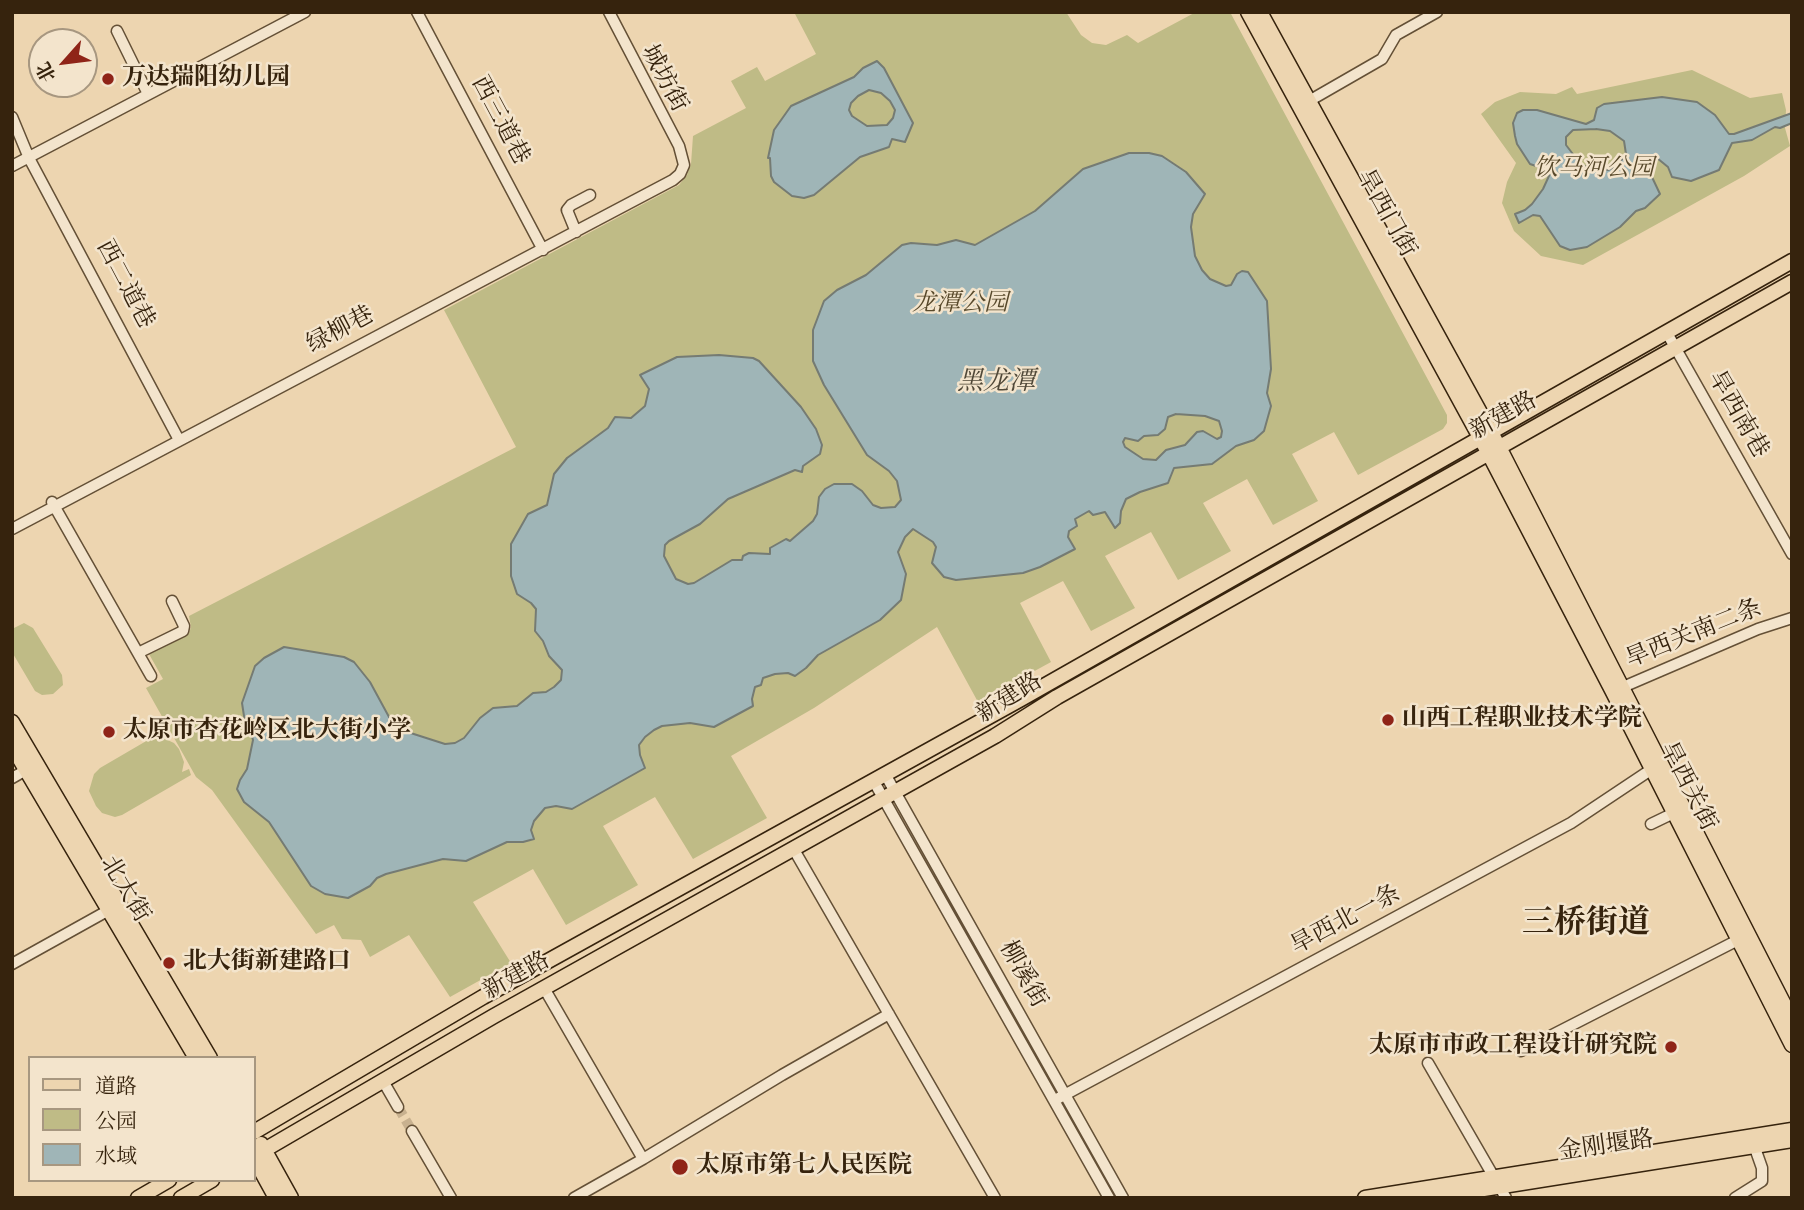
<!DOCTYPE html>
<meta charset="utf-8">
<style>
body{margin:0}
#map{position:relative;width:1804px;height:1210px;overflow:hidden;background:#edd5b0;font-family:"IM FELL Double Pica","Noto Serif SC",serif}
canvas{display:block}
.frame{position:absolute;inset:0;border:14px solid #36230d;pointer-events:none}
.legend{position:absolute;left:28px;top:1056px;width:228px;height:126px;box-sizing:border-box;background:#f3e4cc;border:2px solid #a79780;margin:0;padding:9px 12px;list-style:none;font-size:21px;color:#36230d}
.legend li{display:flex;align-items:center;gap:14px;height:35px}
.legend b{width:35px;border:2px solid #a79780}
.north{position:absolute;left:28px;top:28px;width:70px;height:70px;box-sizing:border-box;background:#f3e4cc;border:2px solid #a79780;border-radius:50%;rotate:242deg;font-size:19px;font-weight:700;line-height:28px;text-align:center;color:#36230d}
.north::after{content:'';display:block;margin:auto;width:24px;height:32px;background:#8f2418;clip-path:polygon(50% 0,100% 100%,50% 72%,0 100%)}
</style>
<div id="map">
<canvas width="1804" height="1210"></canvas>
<div class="frame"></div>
<ul class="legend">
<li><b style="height:9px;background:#edd5b0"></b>道路</li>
<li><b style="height:19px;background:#bfbb86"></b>公园</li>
<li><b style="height:19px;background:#9fb5b7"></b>水域</li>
</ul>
<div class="north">北</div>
</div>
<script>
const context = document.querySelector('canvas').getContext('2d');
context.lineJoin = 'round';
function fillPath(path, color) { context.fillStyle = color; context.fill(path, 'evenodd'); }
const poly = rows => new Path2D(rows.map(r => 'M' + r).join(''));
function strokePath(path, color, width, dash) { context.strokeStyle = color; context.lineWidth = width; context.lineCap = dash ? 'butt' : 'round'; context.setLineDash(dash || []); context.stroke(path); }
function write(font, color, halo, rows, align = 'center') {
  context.font = font + ' "IM FELL Double Pica","Noto Serif SC",serif'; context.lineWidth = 5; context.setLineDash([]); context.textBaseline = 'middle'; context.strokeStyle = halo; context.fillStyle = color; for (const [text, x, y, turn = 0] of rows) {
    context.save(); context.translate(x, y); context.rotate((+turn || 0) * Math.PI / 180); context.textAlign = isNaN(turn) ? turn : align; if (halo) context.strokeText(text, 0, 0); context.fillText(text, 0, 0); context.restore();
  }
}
fillPath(poly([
 [794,12,1066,12,1081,35,1092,43,1106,45,1127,35,1138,43,1196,12,1230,12,1447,415,1447,423,1443,429,1358,475,1334,432,1292,454,1318,501,1273,525,1247,479,1203,503,1231,551,1178,580,1151,532,1105,556,1135,608,1091,631,1063,581,1020,603,1051,662,978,702,937,627,814,708,731,756,767,818,693,859,655,797,603,826,638,885,566,925,533,869,473,902,511,963,450,997,409,935,370,957,361,940,342,939,334,925,316,934,212,790,196,777,146,688,163,679,149,654,189,633,191,627,189,616,516,447,444,310,679,185,687,175,691,164,693,136,746,108,731,81,757,67,765,81,816,54],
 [1692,70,1750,98,1782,93,1786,110,1785,128,1790,146,1744,176,1583,265,1541,256,1514,231,1502,203,1507,182,1516,163,1481,114,1495,102,1520,92,1556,94,1572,87,1577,94],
 [24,623,33,628,62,675,63,685,53,694,42,695,35,691,12,652,12,629],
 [161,737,174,743,179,749,184,762,182,772,189,769,191,775,122,815,115,817,102,813,96,806,89,791,94,774,100,768,148,740]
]), '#bfbb86');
const water = poly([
 [877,61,884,68,913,123,905,142,892,139,889,147,860,157,814,195,804,198,792,196,774,182,771,176,770,158,768,158,774,130,791,106,854,77,863,68,877,61],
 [869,90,881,93,890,101,895,110,893,118,887,125,867,126,852,116,849,110,851,103,858,96,869,90],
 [1662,97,1697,102,1715,115,1729,134,1734,134,1792,113,1792,123,1780,128,1775,127,1752,140,1732,143,1719,170,1691,181,1672,177,1668,167,1657,158,1637,161,1632,171,1637,174,1651,175,1660,194,1645,208,1636,211,1620,227,1587,247,1570,250,1560,246,1540,216,1533,215,1519,223,1515,214,1525,210,1532,204,1543,189,1554,165,1549,161,1539,167,1530,164,1517,144,1515,136,1513,123,1517,113,1523,110,1537,110,1586,124,1594,120,1597,108,1604,104,1662,97],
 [1596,129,1610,131,1624,141,1626,154,1617,166,1608,170,1588,168,1579,162,1566,145,1566,137,1573,130,1596,129],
 [1129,153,1149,153,1162,156,1186,172,1205,194,1193,214,1191,227,1195,256,1202,270,1210,279,1226,286,1231,285,1237,274,1242,271,1248,272,1267,301,1271,369,1267,393,1271,406,1264,431,1254,440,1236,446,1212,464,1174,468,1168,483,1140,492,1126,499,1121,511,1120,523,1115,528,1105,512,1093,515,1089,511,1075,519,1077,526,1069,531,1068,537,1075,549,1040,567,1023,573,956,580,944,577,932,563,936,547,933,542,913,529,905,537,898,552,906,574,901,600,880,620,818,655,806,668,795,676,788,673,775,674,763,678,761,685,755,687,752,699,753,706,714,727,690,723,662,726,654,730,645,737,639,745,640,755,645,768,572,809,556,806,545,808,534,821,531,830,534,839,523,842,507,842,466,861,443,859,386,874,377,878,370,886,348,898,325,894,311,886,269,822,244,802,237,789,240,780,247,769,253,740,250,729,244,716,242,703,255,666,264,658,284,647,344,657,354,662,370,682,395,728,445,744,455,743,464,738,480,718,493,708,517,706,533,693,546,692,554,687,561,680,562,670,549,656,543,641,535,631,536,609,531,603,517,594,511,576,511,544,528,514,547,505,554,474,567,458,608,428,615,417,631,418,645,406,649,389,640,375,677,357,719,355,753,358,759,361,801,407,816,429,822,445,820,454,803,466,802,472,795,470,728,499,700,524,669,541,665,545,664,556,676,579,688,584,694,583,732,560,742,560,743,556,749,553,770,554,770,548,786,539,790,541,813,521,817,514,819,497,825,489,834,484,852,484,862,491,873,505,881,508,895,507,901,500,897,481,889,471,867,455,824,385,813,361,813,330,824,301,837,290,866,275,902,245,911,243,937,245,956,240,975,245,1035,211,1083,169,1129,153],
 [1176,414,1205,416,1219,421,1222,431,1221,437,1217,439,1203,431,1197,432,1185,445,1166,450,1156,460,1143,459,1125,447,1123,442,1125,438,1138,441,1144,436,1158,435,1165,429,1168,417,1176,414]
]);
fillPath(water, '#9fb5b7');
strokePath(water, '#757b73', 2);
strokePath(poly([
 [398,1107,412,1131]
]), '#c8b18f', 10, [10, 5]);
const minor = poly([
 [417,12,543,250],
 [117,31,148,94],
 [1302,105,1382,59,1396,35,1437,12],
 [12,117,29,158,179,440],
 [12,166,305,12],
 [576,232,567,210,571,205,590,195],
 [1667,333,1792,554],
 [52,502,151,676],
 [12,529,673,180,680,174,684,165,679,146,609,12],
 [138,653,183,631,184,626,172,601],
 [1616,690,1758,629,1792,618],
 [885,774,1123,1198],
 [12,778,26,770],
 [873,780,1109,1198],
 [1651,824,1680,810],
 [793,848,995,1198],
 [12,964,109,910],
 [544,988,643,1159],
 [1521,1051,1738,940],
 [1428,1063,1506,1198],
 [383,1081,398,1107],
 [1055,1100,1571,823,1652,769],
 [412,1131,451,1198],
 [574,1198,643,1159,782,1075,889,1014],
 [1735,1198,1762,1181,1762,1168,1755,1148]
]);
const major = poly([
 [1248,12,1488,452,1613,692,1792,1045],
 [1260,12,1499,447,1792,1020],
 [12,722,210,1058],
 [12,746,196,1058],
 [254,1132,483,997,1021,699,1792,261],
 [261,1144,291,1198],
 [254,1156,494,1016,995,736,1057,697,1792,282],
 [254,1158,276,1198],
 [138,1198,169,1180],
 [181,1198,212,1180],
 [1365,1198,1792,1130],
 [1427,1198,1792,1140]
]);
strokePath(minor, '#645036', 13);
strokePath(major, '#36230d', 17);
strokePath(minor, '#f3e4cc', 10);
strokePath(major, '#edd5b0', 14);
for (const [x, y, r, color] of [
 [108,79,7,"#8f2418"],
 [1388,720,7,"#8f2418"],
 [109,732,7,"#8f2418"],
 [169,963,7,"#8f2418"],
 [1671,1047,7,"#8f2418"],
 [680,1167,9,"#8f2418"]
]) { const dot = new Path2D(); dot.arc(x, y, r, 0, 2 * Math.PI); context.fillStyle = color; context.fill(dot); strokePath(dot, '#f3e4cc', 2.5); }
write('bold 24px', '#36230d', '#f3e4cc', [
 ["万达瑞阳幼儿园",122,79],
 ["山西工程职业技术学院",1402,720],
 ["太原市杏花岭区北大街小学",123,732],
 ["北大街新建路口",183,963],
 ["太原市市政工程设计研究院",1657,1047,"right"],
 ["太原市第七人民医院",696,1167]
], 'left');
write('24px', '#36230d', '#f3e4cc', [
 ["城坊街",663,79,62],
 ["西三道巷",499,121,62],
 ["旱西门街",1385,214,61],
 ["西二道巷",124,285,62],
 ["绿柳巷",341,331,-28],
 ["旱西南巷",1737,415,60],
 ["新建路",1504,417,-29],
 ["旱西关南二条",1694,635,-22],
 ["新建路",1010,699,-32],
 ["旱西关街",1687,787,63],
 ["北大街",124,890,59],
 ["旱西北一条",1346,921,-28],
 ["柳溪街",1022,975,61],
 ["新建路",517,977,-29],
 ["金刚堰路",1606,1147,-8]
]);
write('italic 24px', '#58492b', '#f3e4cc', [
 ["饮马河公园",1594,170],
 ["龙潭公园",960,305]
]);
write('italic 26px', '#504838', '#f3e4cc', [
 ["黑龙潭",996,383]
]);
write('bold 32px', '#36230d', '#f3e4cc', [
 ["三桥街道",1586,925]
]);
</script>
